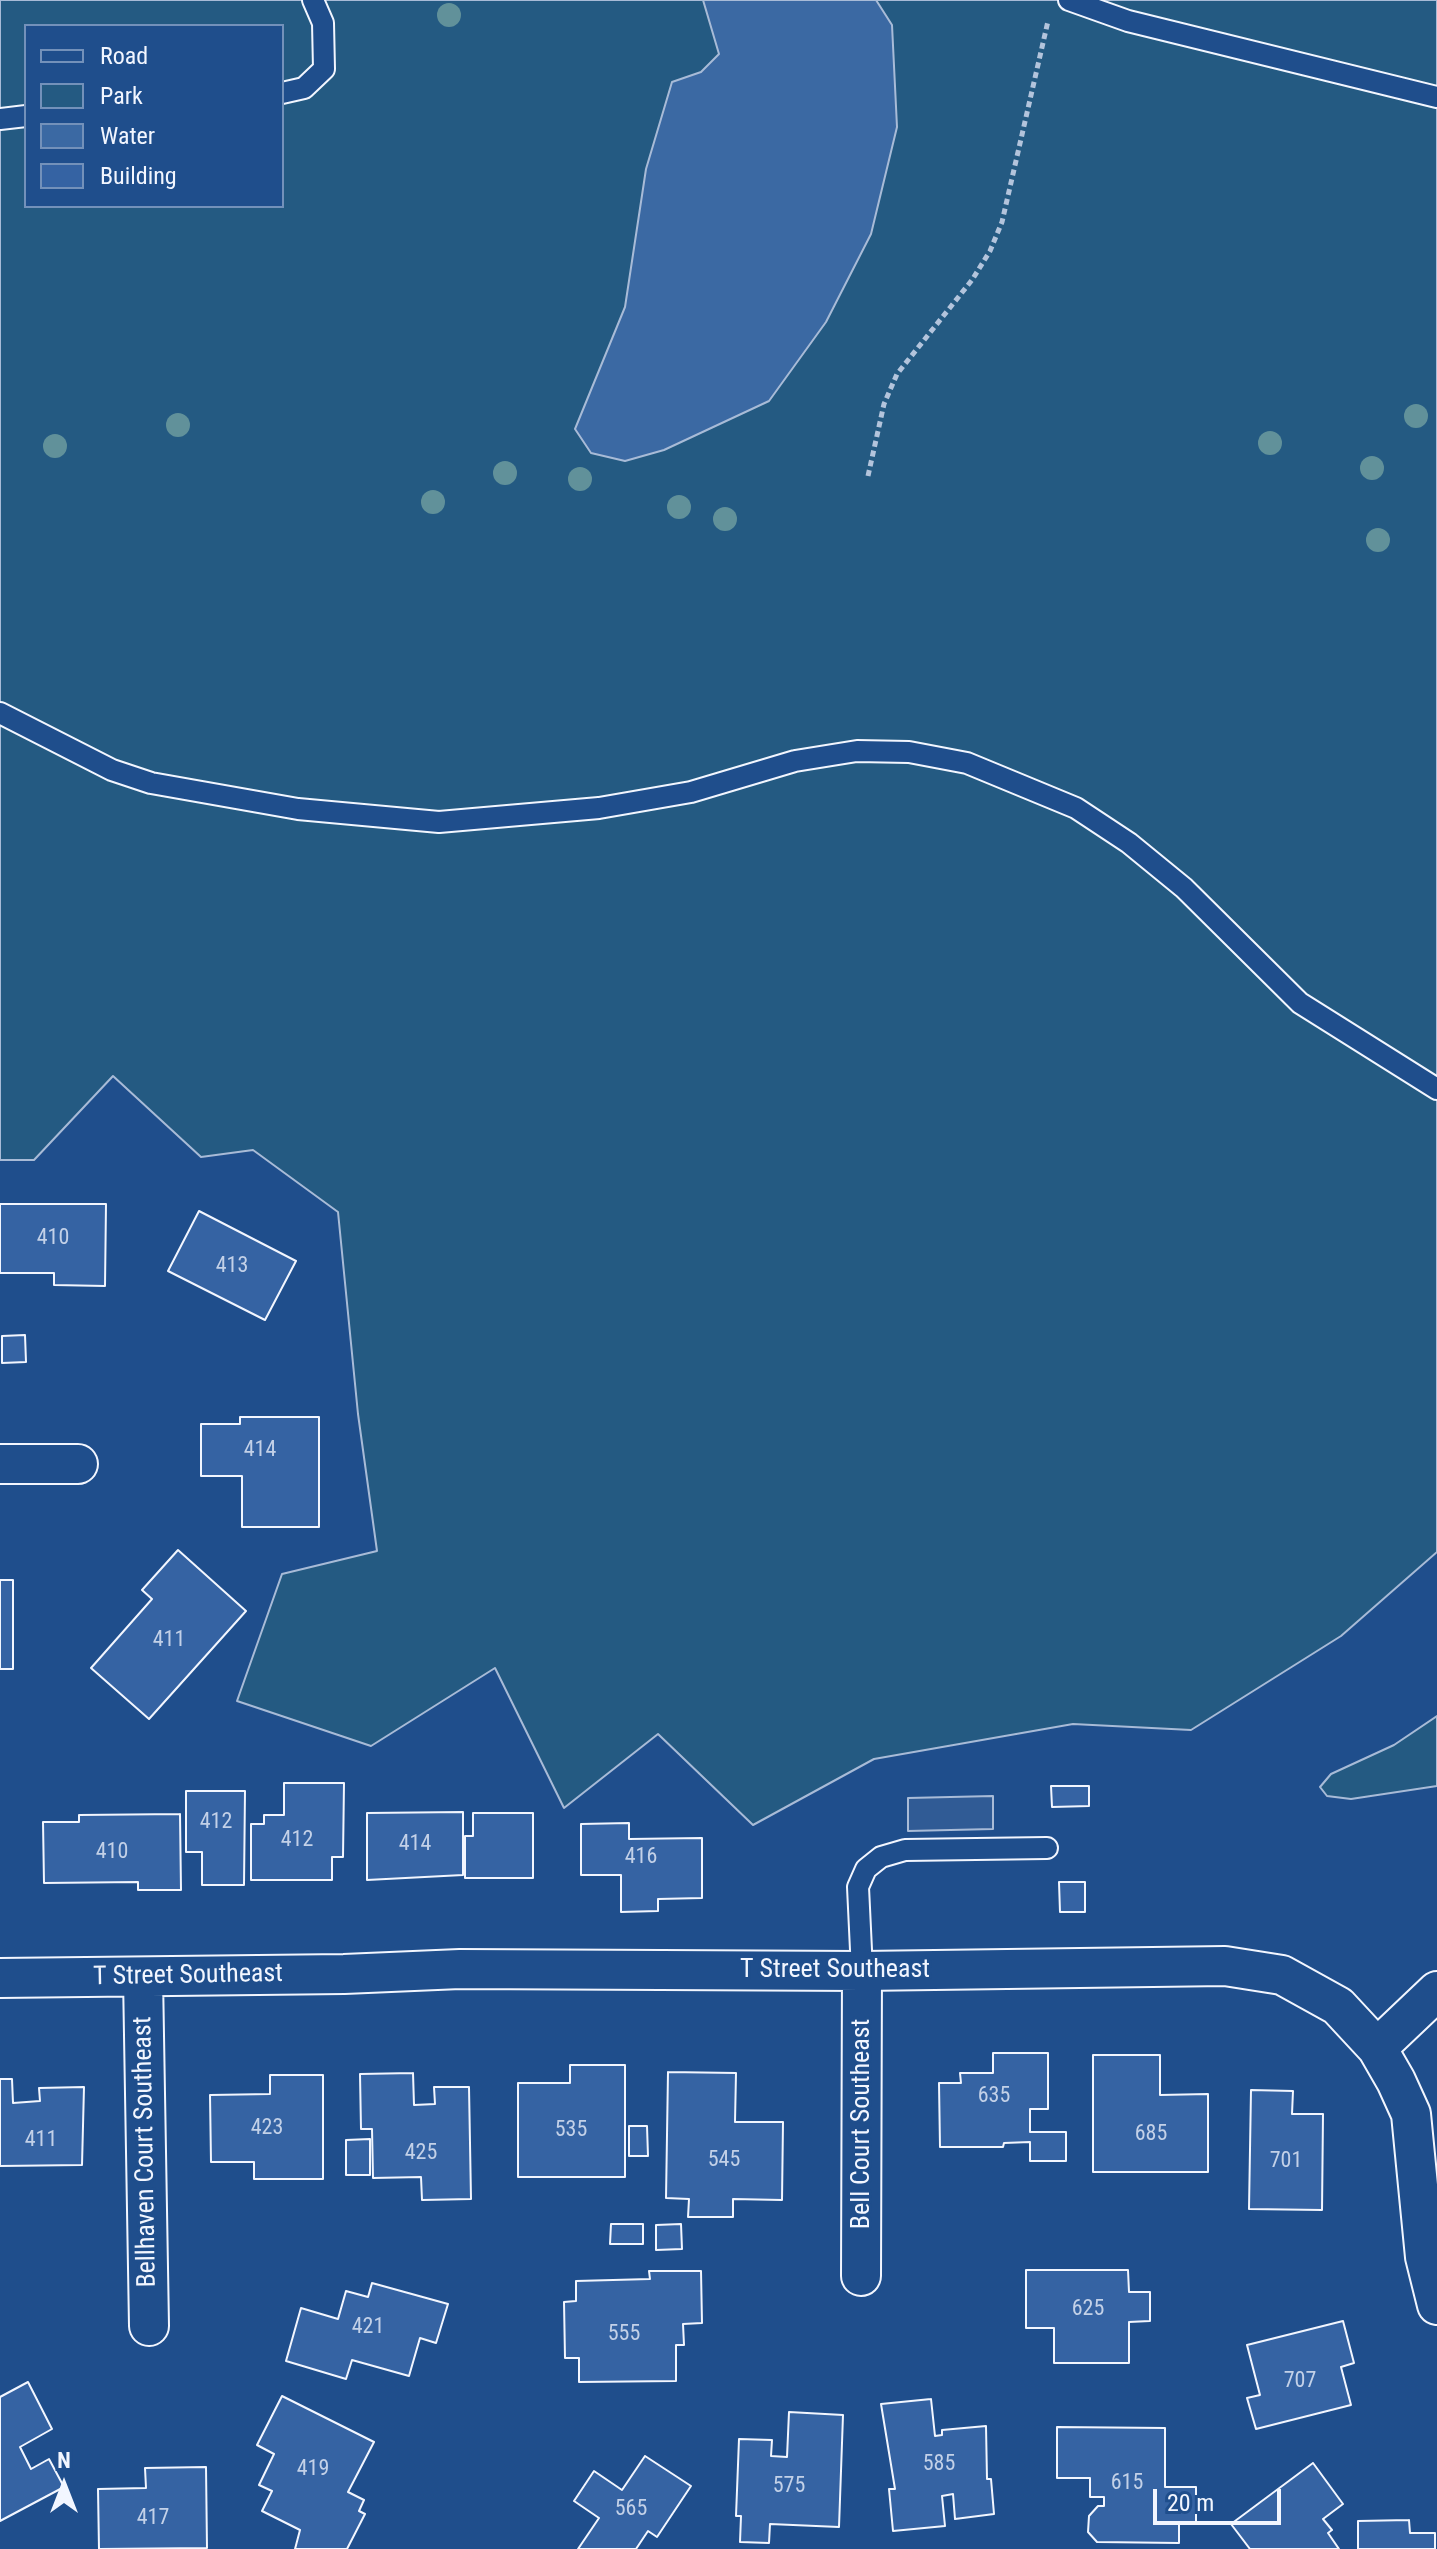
<!DOCTYPE html>
<style>
body{margin:0}
#map{position:relative;width:1437px;height:2549px;overflow:hidden;background:#1f4e8c;font-family:"Roboto Condensed",sans-serif}
canvas{display:block}
.legend{position:absolute;left:24px;top:24px;width:260px;height:184px;box-sizing:border-box;background:#1f4e8c;border:2px solid #7391ba;margin:0;padding:10px 14px;list-style:none;font-size:24px;color:#f2f6ff}
.legend li{display:flex;align-items:center;gap:16px;height:40px}
.legend b{width:40px;border:2px solid #7391ba}
.north{position:absolute;left:24px;top:2445px;width:80px;height:80px;-webkit-text-stroke:6px #1f4e8c;paint-order:stroke;rotate:0deg;font-size:22px;font-weight:700;line-height:32px;text-align:center;color:#f2f6ff}
.north::after{content:'';display:block;margin:auto;width:28px;height:36px;background:#f2f6ff;clip-path:polygon(50% 0,100% 100%,50% 72%,0 100%)}
.scale{position:absolute;left:1153px;top:2489px;width:128px;height:36px;box-sizing:border-box;border:4px solid #f2f6ff;border-top:0;padding-left:10px;font-size:24px;line-height:28px;white-space:nowrap;color:#f2f6ff;-webkit-text-stroke:6px #1f4e8c;paint-order:stroke}
</style>
<div id="map">
<canvas width="1437" height="2549"></canvas>
<ul class="legend">
<li><b style="height:10px;background:#1f4e8c"></b>Road</li>
<li><b style="height:22px;background:#245a82"></b>Park</li>
<li><b style="height:22px;background:#3b69a3"></b>Water</li>
<li><b style="height:22px;background:#3563a3"></b>Building</li>
</ul>
<div class="north">N</div>
<div class="scale">20 m</div>
</div>
<script>
const context = document.querySelector('canvas').getContext('2d');
context.lineJoin = 'round';
function fillPath(path, color) { context.fillStyle = color; context.fill(path, 'evenodd'); }
const poly = rows => new Path2D(rows.map(r => 'M' + r).join(''));
function strokePath(path, color, width, dash) { context.strokeStyle = color; context.lineWidth = width; context.lineCap = dash ? 'butt' : 'round'; context.setLineDash(dash || []); context.stroke(path); }
function write(font, color, halo, rows, align = 'center') {
  context.font = font + ' "Roboto Condensed",sans-serif'; context.lineWidth = 6; context.setLineDash([]); context.textBaseline = 'middle'; context.strokeStyle = halo; context.fillStyle = color; for (const [text, x, y, turn = 0] of rows) {
    context.save(); context.translate(x, y); context.rotate((+turn || 0) * Math.PI / 180); context.textAlign = isNaN(turn) ? turn : align; if (halo) context.strokeText(text, 0, 0); context.fillText(text, 0, 0); context.restore();
  }
}
const green = poly([
 [0,0,1437,0,1437,1552,1341,1636,1191,1730,1073,1724,874,1759,753,1825,658,1734,564,1808,495,1668,371,1746,237,1701,282,1574,377,1551,358,1414,338,1212,253,1150,201,1157,113,1076,34,1160,0,1160,0,0],
 [26,26,282,26,282,206,26,206,26,26],
 [1437,1716,1437,1786,1351,1799,1327,1796,1320,1787,1331,1774,1394,1745,1437,1716]
]);
fillPath(green, '#245a82');
strokePath(green, '#a8bbd7', 2);
const parking = poly([
 [993,1796,993,1829,908,1831,908,1798,993,1796]
]);
fillPath(parking, '#305b95');
strokePath(parking, '#a8bbd7', 2);
const water = poly([
 [703,0,876,0,892,25,897,127,871,234,826,322,769,401,664,450,625,461,591,453,575,429,625,307,646,169,672,82,701,72,719,54,703,0]
]);
fillPath(water, '#3b69a3');
strokePath(water, '#a8bbd7', 2);
const building = poly([
 [0,1204,106,1204,105,1286,54,1285,54,1273,0,1273,0,1204],
 [199,1211,296,1261,265,1320,168,1271,199,1211],
 [25,1335,26,1362,2,1363,2,1336,25,1335],
 [240,1417,319,1417,319,1527,242,1527,242,1476,201,1476,201,1424,240,1424,240,1417],
 [178,1550,246,1611,149,1719,91,1668,152,1599,142,1590,178,1550],
 [0,1580,13,1580,13,1669,0,1669,0,1580],
 [284,1783,344,1783,343,1857,332,1857,332,1880,251,1880,251,1824,264,1824,264,1815,284,1815,284,1783],
 [1051,1786,1089,1786,1089,1806,1052,1807,1051,1786],
 [186,1791,245,1791,244,1885,202,1885,202,1852,186,1852,186,1791],
 [463,1812,463,1875,367,1880,367,1813,463,1812],
 [473,1813,533,1813,533,1878,465,1878,465,1836,473,1836,473,1813],
 [180,1814,181,1890,138,1890,138,1882,44,1883,43,1822,79,1822,79,1815,180,1814],
 [629,1823,629,1839,702,1838,702,1898,658,1899,658,1911,621,1912,621,1875,581,1875,581,1824,629,1823],
 [1059,1882,1085,1882,1085,1912,1060,1912,1059,1882],
 [993,2053,1048,2053,1048,2109,1030,2109,1030,2132,1066,2132,1066,2161,1030,2161,1030,2142,1004,2143,1003,2147,940,2147,939,2083,961,2083,960,2073,993,2073,993,2053],
 [1093,2055,1160,2055,1160,2095,1208,2094,1208,2172,1093,2172,1093,2055],
 [570,2065,625,2065,625,2177,518,2177,518,2083,570,2083,570,2065],
 [668,2072,736,2073,735,2122,783,2122,782,2200,733,2199,733,2217,688,2217,689,2199,666,2198,668,2072],
 [413,2073,414,2105,435,2104,434,2087,469,2087,471,2199,422,2200,421,2177,373,2178,372,2129,361,2129,360,2074,413,2073],
 [270,2075,323,2075,323,2179,254,2179,254,2162,211,2162,210,2095,270,2094,270,2075],
 [0,2079,12,2079,13,2103,40,2101,39,2088,84,2087,82,2165,0,2166,0,2079],
 [1251,2090,1293,2091,1292,2114,1323,2114,1322,2210,1249,2209,1251,2090],
 [629,2126,647,2126,648,2156,629,2156,629,2126],
 [370,2139,370,2175,346,2175,346,2140,370,2139],
 [611,2224,643,2224,643,2244,610,2244,611,2224],
 [681,2224,682,2249,656,2250,656,2225,681,2224],
 [1026,2270,1128,2270,1129,2292,1150,2292,1150,2321,1129,2322,1129,2363,1054,2363,1054,2328,1026,2328,1026,2270],
 [649,2271,701,2271,702,2323,683,2324,684,2345,676,2345,676,2381,579,2382,579,2358,565,2358,564,2302,576,2301,576,2281,650,2279,649,2271],
 [372,2283,448,2304,436,2343,420,2338,409,2376,352,2360,346,2379,286,2361,301,2308,338,2319,346,2291,368,2297,372,2283],
 [1343,2321,1354,2363,1341,2367,1351,2405,1256,2429,1247,2398,1260,2395,1247,2345,1343,2321],
 [28,2382,52,2429,20,2447,31,2469,49,2459,64,2487,0,2521,0,2397,28,2382],
 [282,2396,374,2442,348,2492,364,2500,359,2511,365,2514,347,2549,295,2549,300,2530,262,2511,272,2491,259,2485,274,2454,257,2445,282,2396],
 [931,2399,935,2436,942,2435,942,2430,986,2426,987,2479,991,2479,994,2514,955,2519,953,2494,942,2496,945,2526,893,2531,889,2489,895,2489,881,2404,931,2399],
 [789,2412,843,2415,839,2527,770,2524,769,2543,740,2542,741,2516,736,2516,739,2439,772,2440,771,2456,787,2457,789,2412],
 [1057,2427,1165,2428,1165,2487,1196,2487,1196,2524,1179,2524,1179,2543,1097,2542,1088,2532,1089,2516,1098,2506,1104,2506,1104,2497,1090,2497,1090,2478,1057,2478,1057,2427],
 [645,2456,691,2486,657,2537,648,2531,636,2549,578,2549,599,2518,574,2501,594,2471,622,2490,645,2456],
 [1313,2463,1343,2504,1323,2519,1332,2530,1328,2533,1339,2549,1250,2549,1231,2524,1313,2463],
 [206,2467,207,2548,99,2549,98,2489,146,2488,145,2468,206,2467],
 [1409,2520,1410,2533,1435,2533,1435,2549,1358,2549,1358,2521,1409,2520]
]);
fillPath(building, '#3563a3');
strokePath(building, '#f2f6ff', 2);
const lane = poly([
 [1069,0,1128,21,1437,97],
 [282,93,304,88,324,69,323,23,313,0],
 [0,119,26,116],
 [0,713,112,770,151,783,298,809,439,822,599,808,691,792,795,761,857,751,909,752,967,763,1076,808,1129,843,1184,888,1300,1003,1437,1089],
 [862,1971,858,1887,866,1869,881,1857,905,1850,1047,1848]
]);
const street = poly([
 [0,1464,78,1464],
 [143,1977,149,2326],
 [0,1978,344,1974,460,1969,862,1971,1225,1966,1282,1975,1338,2006,1377,2048,1396,2081,1411,2114,1425,2257,1437,2305],
 [1377,2048,1437,1991],
 [861,2276,862,1971]
]);
strokePath(lane, '#f2f6ff', 24);
strokePath(street, '#f2f6ff', 42);
strokePath(poly([
 [868,476,884,404,897,374,972,280,990,251,1002,222,1048,21]
]), '#b3c4dc', 5, [6, 4]);
strokePath(lane, '#1f4e8c', 20);
strokePath(street, '#1f4e8c', 38);
context.fillStyle = '#61919a';
for (const [x, y] of [
 [449,15],
 [1416,416],
 [178,425],
 [1270,443],
 [55,446],
 [1372,468],
 [505,473],
 [580,479],
 [433,502],
 [679,507],
 [725,519],
 [1378,540]
]) { context.beginPath(); context.arc(x, y, 12, 0, 2 * Math.PI); context.fill(); }
write('22px', '#c3d1e8', null, [
 ["410",53,1238],
 ["413",232,1266],
 ["414",260,1450],
 ["411",169,1640],
 ["412",216,1822],
 ["412",297,1840],
 ["414",415,1844],
 ["410",112,1852],
 ["416",641,1857],
 ["635",994,2096],
 ["423",267,2128],
 ["535",571,2130],
 ["685",1151,2134],
 ["411",41,2140],
 ["425",421,2153],
 ["545",724,2160],
 ["701",1286,2161],
 ["625",1088,2309],
 ["421",368,2327],
 ["555",624,2334],
 ["707",1300,2381],
 ["585",939,2464],
 ["419",313,2469],
 ["615",1127,2483],
 ["575",789,2486],
 ["565",631,2509],
 ["417",153,2518]
]);
write('26px', '#f2f6ff', '#1f4e8c', [
 ["T Street Southeast",835,1970],
 ["T Street Southeast",188,1976,-1],
 ["Bell Court Southeast",862,2124,-90],
 ["Bellhaven Court Southeast",146,2152,-91]
]);
</script>
